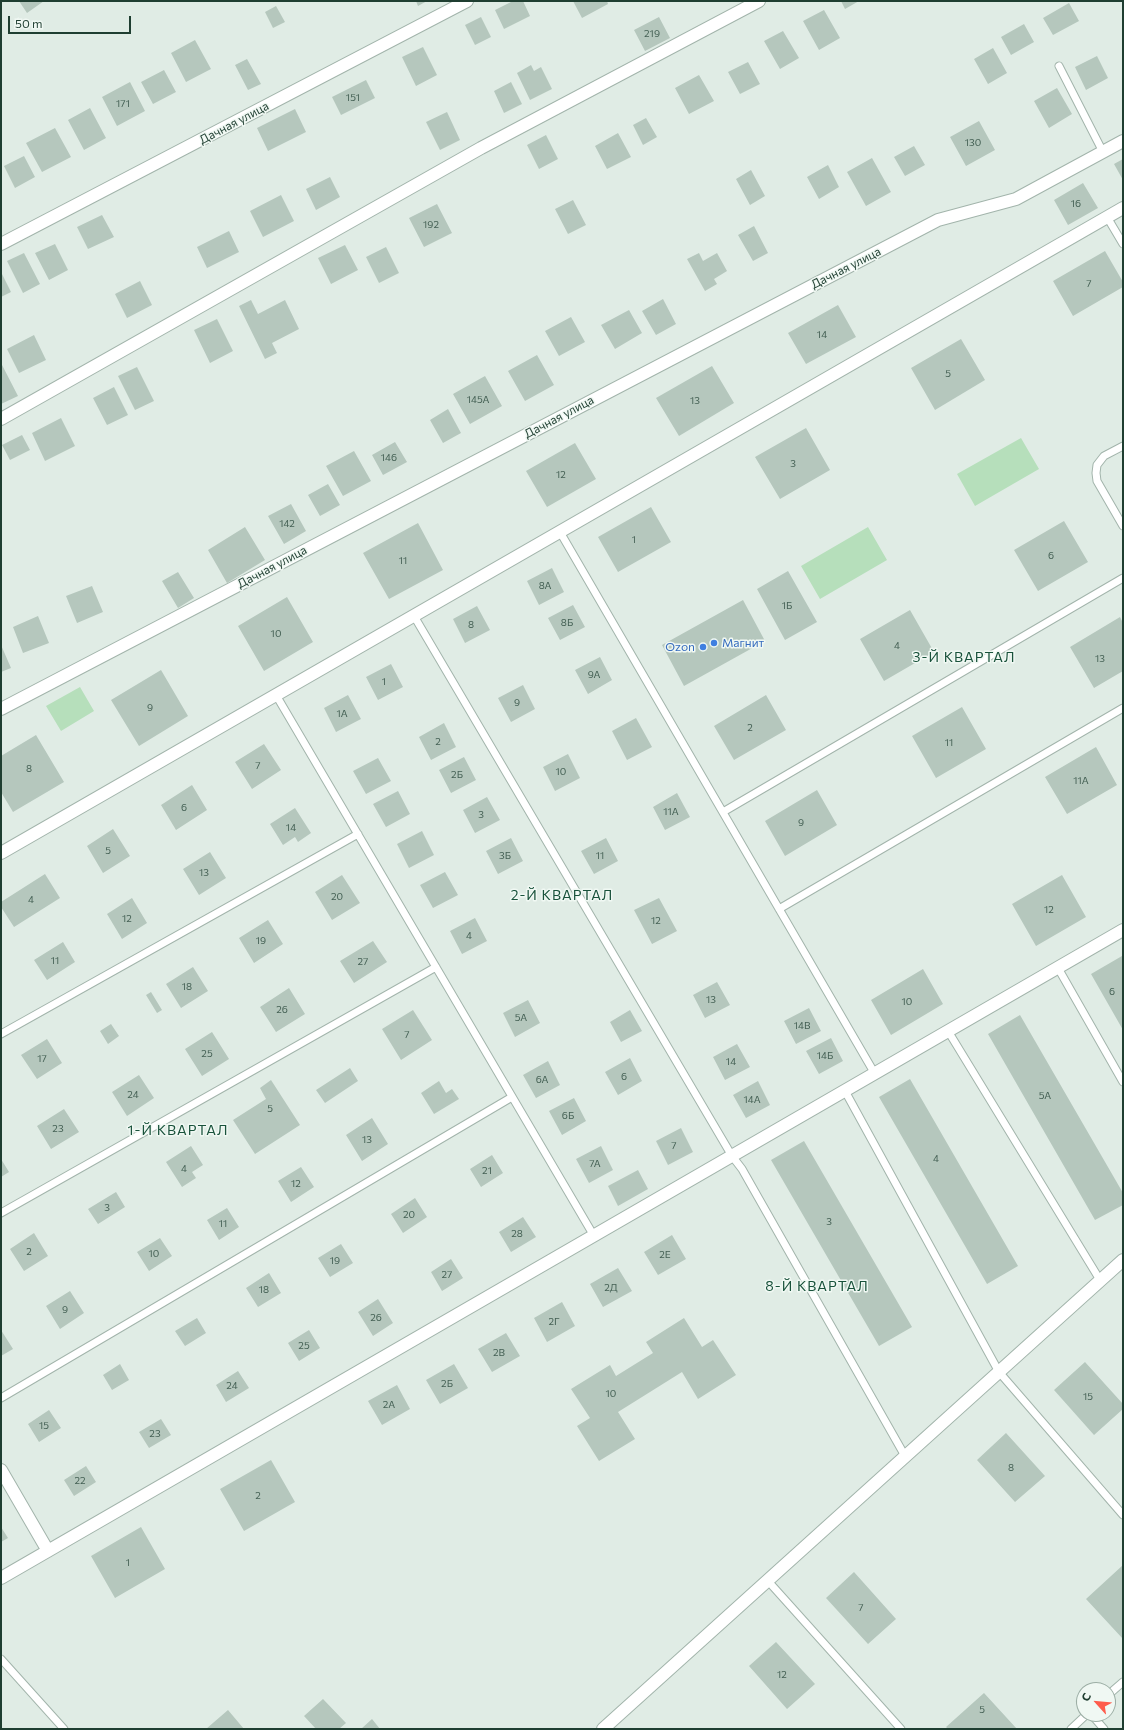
<!DOCTYPE html>
<meta charset="utf-8">
<style>
body{margin:0}
#map{position:relative;width:1124px;height:1730px;overflow:hidden;background:#e0ece5;font-family:Commissioner,sans-serif}
canvas{display:block}
.frame{position:absolute;inset:0;border:2px solid #1f3e31;pointer-events:none}
.north{position:absolute;left:1076px;top:1682px;width:40px;height:40px;box-sizing:border-box;background:#f0f8f3;border:1px solid #9caea5;border-radius:50%;rotate:297deg;font-size:11px;font-weight:700;line-height:16px;text-align:center;color:#1f3e31}
.north::after{content:'';display:block;margin:auto;width:14px;height:18px;background:#fe5c4c;clip-path:polygon(50% 0,100% 100%,50% 72%,0 100%)}
.scale{position:absolute;left:8px;top:16px;width:123px;height:18px;box-sizing:border-box;border:2px solid #1f3e31;border-top:0;padding-left:5px;font-size:12px;line-height:14px;white-space:nowrap;color:#1f3e31;-webkit-text-stroke:3px #f0f8f3;paint-order:stroke}
</style>
<div id="map">
<canvas width="1124" height="1730"></canvas>
<div class="frame"></div>
<div class="north">С</div>
<div class="scale">50 m</div>
</div>
<script>
const context = document.querySelector('canvas').getContext('2d');
context.lineJoin = 'round';
function fillPath(path, color) { context.fillStyle = color; context.fill(path, 'evenodd'); }
const poly = rows => new Path2D(rows.map(r => 'M' + r).join(''));
function strokePath(path, color, width, dash) { context.strokeStyle = color; context.lineWidth = width; context.lineCap = dash ? 'butt' : 'round'; context.setLineDash(dash || []); context.stroke(path); }
function write(font, color, halo, rows, align = 'center') {
  context.font = font + ' Commissioner,sans-serif'; context.lineWidth = 3; context.setLineDash([]); context.textBaseline = 'middle'; context.strokeStyle = halo; context.fillStyle = color; for (const [text, x, y, turn = 0] of rows) {
    context.save(); context.translate(x, y); context.rotate((+turn || 0) * Math.PI / 180); context.textAlign = isNaN(turn) ? turn : align; if (halo) context.strokeText(text, 0, 0); context.fillText(text, 0, 0); context.restore();
  }
}
fillPath(poly([
 [1021,438,1039,469,975,506,957,474],
 [868,527,887,560,820,599,801,566],
 [80,687,94,711,61,731,46,706]
]), '#b6dfbb');
fillPath(poly([
 [19,1,44,1,27,13],
 [416,1,427,1,418,6],
 [513,1,523,1,530,16,504,29,495,10],
 [573,1,607,1,608,4,582,18],
 [841,1,859,1,845,9],
 [1069,3,1079,21,1053,35,1043,18],
 [276,6,285,22,273,28,265,12],
 [824,10,840,38,819,50,803,21],
 [481,17,491,37,475,45,465,25],
 [659,17,670,38,645,51,634,30],
 [1024,24,1034,42,1011,55,1001,37],
 [783,31,799,58,780,69,764,41],
 [195,40,211,69,186,82,171,53],
 [423,47,437,75,416,86,402,57],
 [993,48,1007,73,988,84,974,59],
 [1097,56,1108,78,1086,90,1075,67],
 [247,59,261,84,248,90,235,65],
 [748,62,760,84,740,94,728,72],
 [531,65,534,71,541,67,552,89,530,100,517,73],
 [164,70,176,92,153,104,141,82],
 [699,75,714,101,689,114,675,88],
 [366,80,375,98,341,115,332,97],
 [130,82,145,111,117,126,102,97],
 [511,82,522,104,504,113,494,91],
 [1057,88,1072,114,1049,128,1034,101],
 [90,108,106,138,84,150,68,120],
 [295,109,306,132,268,151,257,128],
 [447,112,460,140,440,150,426,122],
 [646,118,657,137,643,145,633,125],
 [979,121,995,150,966,166,950,137],
 [55,128,71,157,42,172,26,143],
 [618,133,631,157,607,169,595,146],
 [546,135,558,159,539,169,527,145],
 [914,146,925,165,905,176,894,157],
 [24,156,35,177,15,188,4,166],
 [872,158,891,192,866,206,847,172],
 [1123,159,1123,180,1114,164],
 [828,165,839,187,819,199,807,177],
 [751,170,765,196,750,205,736,179],
 [330,177,340,197,316,210,306,189],
 [1083,183,1098,208,1068,225,1054,200],
 [281,195,294,221,263,237,250,211],
 [573,200,586,225,568,234,555,209],
 [437,204,452,233,424,247,409,218],
 [102,215,114,237,88,249,77,227],
 [754,226,768,253,753,261,738,235],
 [229,231,239,252,207,268,197,247],
 [55,244,68,270,49,280,35,253],
 [345,245,358,270,331,284,318,258],
 [386,247,399,273,379,283,366,257],
 [1105,251,1123,282,1123,287,1073,316,1053,281],
 [24,253,40,284,23,293,7,261],
 [699,253,703,261,717,253,727,271,714,279,717,284,705,291,687,259],
 [1,272,11,292,1,297],
 [140,281,152,305,127,318,115,294],
 [663,299,676,324,656,335,642,311],
 [251,300,258,314,285,300,299,329,272,343,277,353,265,359,239,306],
 [838,305,856,337,806,364,788,333],
 [629,310,642,333,615,349,601,325],
 [571,317,585,342,559,356,545,331],
 [217,319,233,351,210,363,194,330],
 [34,335,46,360,19,373,7,349],
 [961,339,985,380,935,410,911,368],
 [537,355,554,385,525,401,508,371],
 [1,363,18,396,1,404],
 [712,366,734,403,679,436,656,398],
 [137,367,154,401,135,410,118,376],
 [485,376,502,406,470,424,453,394],
 [114,387,128,415,107,425,93,398],
 [448,409,461,433,443,443,430,420],
 [61,418,75,446,45,461,32,433],
 [806,428,830,470,780,499,755,457],
 [22,435,30,450,10,460,2,445],
 [395,442,407,462,383,475,372,455],
 [575,443,596,479,547,507,526,471],
 [354,451,371,481,343,496,326,466],
 [328,484,340,505,320,516,308,495],
 [291,504,306,531,284,544,268,516],
 [651,507,671,542,618,572,598,537],
 [1064,521,1088,562,1038,591,1014,550],
 [418,523,443,570,389,599,363,553],
 [245,527,265,560,227,583,208,550],
 [552,568,564,592,539,605,527,581],
 [788,571,817,622,785,640,757,589],
 [178,572,194,598,178,608,162,581],
 [92,586,103,612,77,623,66,596],
 [287,597,313,642,264,671,238,626],
 [743,600,765,641,684,686,662,645],
 [573,605,585,627,560,640,548,618],
 [477,606,490,630,465,643,453,619],
 [910,610,934,652,884,681,860,639],
 [38,616,49,643,23,653,13,627],
 [1120,617,1123,623,1123,671,1094,688,1070,647],
 [1,645,11,668,1,672],
 [600,657,612,680,588,694,575,670],
 [391,664,403,687,378,700,366,677],
 [161,670,188,716,139,746,111,700],
 [523,685,535,709,511,722,498,698],
 [348,695,361,719,336,732,324,708],
 [766,695,786,730,734,760,714,726],
 [962,707,986,749,936,778,912,736],
 [636,718,652,747,627,760,612,731],
 [444,723,456,747,431,760,419,737],
 [36,735,64,782,13,812,1,792,1,756],
 [264,744,281,770,252,789,235,762],
 [1096,747,1117,785,1067,814,1045,777],
 [568,754,580,778,555,791,543,767],
 [464,757,476,780,451,793,439,770],
 [378,758,391,781,366,794,353,771],
 [192,785,207,810,176,830,161,805],
 [817,790,837,825,785,856,765,821],
 [398,791,410,814,386,827,373,804],
 [677,793,690,817,665,830,653,807],
 [487,797,500,820,475,833,463,810],
 [295,808,311,833,298,842,295,837,283,845,270,824],
 [113,829,130,856,103,873,87,846],
 [422,831,434,855,409,868,397,844],
 [511,838,523,861,498,874,486,851],
 [606,838,618,861,594,874,581,851],
 [210,852,226,878,199,895,183,869],
 [445,872,458,895,433,908,420,885],
 [45,874,60,898,14,927,1,907,1,902],
 [342,875,360,903,332,920,315,892],
 [1062,875,1086,917,1036,946,1012,904],
 [132,898,147,923,122,939,107,914],
 [659,898,677,931,652,944,634,910],
 [475,918,487,941,462,954,450,931],
 [268,920,283,944,254,963,239,938],
 [373,941,387,962,354,983,340,961],
 [63,942,75,962,47,980,34,960],
 [1122,956,1123,957,1123,1030,1091,974],
 [193,967,208,991,181,1008,166,984],
 [923,969,943,1004,891,1035,871,1000],
 [717,982,730,1005,705,1018,693,995],
 [289,988,305,1014,276,1032,260,1007],
 [151,992,162,1010,157,1013,146,995],
 [528,1000,540,1023,515,1037,503,1013],
 [809,1008,821,1031,796,1044,784,1021],
 [413,1010,432,1040,401,1060,382,1029],
 [630,1010,642,1031,621,1042,610,1022],
 [1020,1015,1123,1193,1123,1205,1095,1220,988,1034],
 [111,1024,119,1036,108,1044,100,1031],
 [212,1032,229,1059,202,1076,185,1049],
 [831,1038,843,1061,819,1074,806,1051],
 [47,1039,62,1063,37,1079,21,1055],
 [737,1044,750,1067,725,1080,713,1057],
 [630,1058,642,1081,618,1095,605,1072],
 [548,1061,560,1085,536,1098,523,1075],
 [350,1068,358,1081,325,1103,316,1090],
 [139,1075,154,1098,127,1116,112,1092],
 [910,1079,1018,1266,987,1284,879,1097],
 [271,1080,300,1125,255,1154,233,1120,266,1099,260,1088],
 [439,1081,446,1093,452,1089,459,1099,434,1114,421,1093],
 [758,1081,770,1105,746,1118,733,1095],
 [574,1098,586,1121,562,1135,549,1111],
 [64,1109,79,1132,51,1149,37,1126],
 [372,1118,388,1144,362,1161,346,1135],
 [681,1128,693,1152,668,1165,656,1141],
 [804,1141,912,1327,879,1346,771,1160],
 [191,1146,203,1165,192,1172,196,1178,182,1187,166,1162],
 [601,1146,613,1170,589,1183,576,1159],
 [492,1155,503,1173,481,1187,470,1169],
 [1,1159,9,1172,1,1177],
 [301,1167,314,1187,291,1202,278,1181],
 [638,1170,648,1189,618,1206,608,1186],
 [116,1192,125,1207,98,1224,88,1209],
 [415,1198,427,1217,403,1233,391,1214],
 [227,1208,239,1227,219,1240,207,1220],
 [523,1217,536,1237,511,1252,499,1232],
 [34,1233,48,1256,24,1271,10,1249],
 [672,1235,686,1259,658,1275,644,1252],
 [160,1238,172,1256,149,1271,137,1252],
 [341,1244,353,1263,330,1277,318,1258],
 [451,1259,463,1278,442,1291,431,1272],
 [618,1268,632,1291,603,1307,590,1284],
 [269,1273,281,1293,258,1307,246,1288],
 [70,1291,84,1313,60,1329,46,1306],
 [378,1299,393,1323,373,1336,358,1312],
 [562,1302,575,1326,547,1342,534,1318],
 [197,1318,206,1333,185,1346,175,1331],
 [684,1318,702,1347,713,1340,736,1375,698,1399,682,1372,618,1412,635,1439,599,1461,577,1426,590,1418,571,1389,610,1365,616,1376,653,1353,646,1342],
 [1,1330,13,1349,1,1356],
 [309,1330,320,1348,299,1361,288,1343],
 [506,1333,520,1356,492,1372,478,1349],
 [1085,1362,1123,1404,1123,1409,1094,1435,1054,1390],
 [120,1364,129,1380,112,1390,103,1375],
 [454,1364,468,1388,440,1404,426,1380],
 [238,1371,249,1388,226,1402,216,1385],
 [397,1385,410,1409,382,1425,368,1401],
 [49,1410,61,1428,39,1442,28,1424],
 [161,1419,171,1435,149,1448,139,1432],
 [1006,1433,1045,1476,1015,1502,977,1460],
 [271,1460,295,1502,244,1531,220,1489],
 [86,1466,96,1482,74,1496,64,1480],
 [1,1527,8,1538,1,1542],
 [141,1527,165,1569,115,1598,91,1556],
 [1123,1565,1123,1639,1086,1599],
 [854,1572,896,1619,868,1644,826,1598],
 [776,1642,815,1684,787,1709,749,1666],
 [984,1693,1017,1729,948,1729,946,1727],
 [323,1699,346,1723,339,1729,316,1729,304,1716],
 [228,1710,244,1729,206,1729],
 [372,1719,380,1729,361,1729]
]), '#b5c7bd');
const lane = poly([
 [1059,66,1103,152],
 [1107,217,1123,244],
 [1123,446,1104,456,1097,465,1096,473,1097,481,1123,526],
 [560,532,875,1074],
 [414,616,732,1156,742,1169,905,1456],
 [276,695,594,1236],
 [723,812,1123,578],
 [779,909,1123,708],
 [1058,968,1123,1082],
 [948,1031,1100,1280],
 [1,1034,358,834],
 [845,1091,999,1372,1123,1515],
 [1,1213,436,967],
 [1,1398,512,1097],
 [768,1581,901,1729],
 [1,1659,64,1729],
 [1108,1695,1123,1682],
 [1091,1714,1104,1729],
 [1071,1729,1087,1714]
]);
const street = poly([
 [1,244,467,1],
 [1,419,481,148,759,1],
 [1,709,938,220,1016,199,1123,141],
 [1,853,1123,208],
 [1,1470,48,1551],
 [1,1578,1123,930],
 [603,1729,1123,1260]
]);
strokePath(lane, '#a2b4ab', 9);
strokePath(street, '#a2b4ab', 14);
strokePath(lane, '#fff', 7);
strokePath(street, '#fff', 12);
for (const [x, y, r, color] of [
 [714,643,4,"#3f7fe0"],
 [703,647,4,"#3f7fe0"]
]) { const dot = new Path2D(); dot.arc(x, y, r, 0, 2 * Math.PI); context.fillStyle = color; context.fill(dot); strokePath(dot, '#f0f8f3', 1.5); }
write('10px', '#446054', null, [
 ["219",652,34],
 ["151",353,98],
 ["171",123,104],
 ["130",973,143],
 ["16",1076,204],
 ["192",431,225],
 ["7",1089,284],
 ["14",822,335],
 ["5",948,374],
 ["145А",478,400],
 ["13",695,401],
 ["146",389,458],
 ["3",793,464],
 ["12",561,475],
 ["142",287,524],
 ["1",634,540],
 ["6",1051,556],
 ["11",403,561],
 ["8А",545,586],
 ["1Б",787,606],
 ["8Б",567,623],
 ["8",471,625],
 ["10",276,634],
 ["4",897,646],
 ["13",1100,659],
 ["9А",594,675],
 ["1",384,682],
 ["9",517,703],
 ["9",150,708],
 ["1А",342,714],
 ["2",750,728],
 ["2",438,742],
 ["11",949,743],
 ["7",258,766],
 ["8",29,769],
 ["10",561,772],
 ["2Б",457,775],
 ["11А",1081,781],
 ["6",184,808],
 ["11А",671,812],
 ["3",481,815],
 ["9",801,823],
 ["14",291,828],
 ["5",108,851],
 ["3Б",505,856],
 ["11",600,856],
 ["13",204,873],
 ["20",337,897],
 ["4",31,900],
 ["12",1049,910],
 ["12",127,919],
 ["12",656,921],
 ["4",469,936],
 ["19",261,941],
 ["11",55,961],
 ["27",363,962],
 ["18",187,987],
 ["6",1112,992],
 ["13",711,1000],
 ["10",907,1002],
 ["26",282,1010],
 ["5А",521,1018],
 ["14В",802,1026],
 ["7",407,1035],
 ["25",207,1054],
 ["14Б",825,1056],
 ["17",42,1059],
 ["14",731,1062],
 ["6",624,1077],
 ["6А",542,1080],
 ["24",133,1095],
 ["5А",1045,1096],
 ["14А",752,1100],
 ["5",270,1109],
 ["6Б",568,1116],
 ["23",58,1129],
 ["13",367,1140],
 ["7",674,1146],
 ["4",936,1159],
 ["7А",595,1164],
 ["4",184,1169],
 ["21",487,1171],
 ["12",296,1184],
 ["3",107,1208],
 ["20",409,1215],
 ["3",829,1222],
 ["11",223,1224],
 ["28",517,1234],
 ["2",29,1252],
 ["10",154,1254],
 ["2Е",665,1255],
 ["19",335,1261],
 ["27",447,1275],
 ["2Д",611,1288],
 ["18",264,1290],
 ["9",65,1310],
 ["26",376,1318],
 ["2Г",554,1322],
 ["25",304,1346],
 ["2В",499,1353],
 ["2Б",447,1384],
 ["24",232,1386],
 ["10",611,1394],
 ["15",1088,1397],
 ["2А",389,1405],
 ["15",44,1426],
 ["23",155,1434],
 ["8",1011,1468],
 ["22",80,1481],
 ["2",258,1496],
 ["1",128,1563],
 ["7",861,1608],
 ["12",782,1675],
 ["5",982,1710]
]);
write('12px', '#1f3e31', '#f0f8f3', [
 ["Дачная улица",234,123,-28],
 ["Дачная улица",846,268,-27],
 ["Дачная улица",559,417,-28],
 ["Дачная улица",272,567,-28]
]);
write('12px', '#366cbe', '#f0f8f3', [
 ["Магнит",722,643],
 ["Ozon",695,647,"right"]
], 'left');
context.letterSpacing = '1px';
write('14px', '#19523b', '#f0f8f3', [
 ["3-Й КВАРТАЛ",964,657],
 ["2-Й КВАРТАЛ",562,895],
 ["1-Й КВАРТАЛ",178,1130],
 ["8-Й КВАРТАЛ",817,1286]
]);
context.letterSpacing = '0px';
</script>
